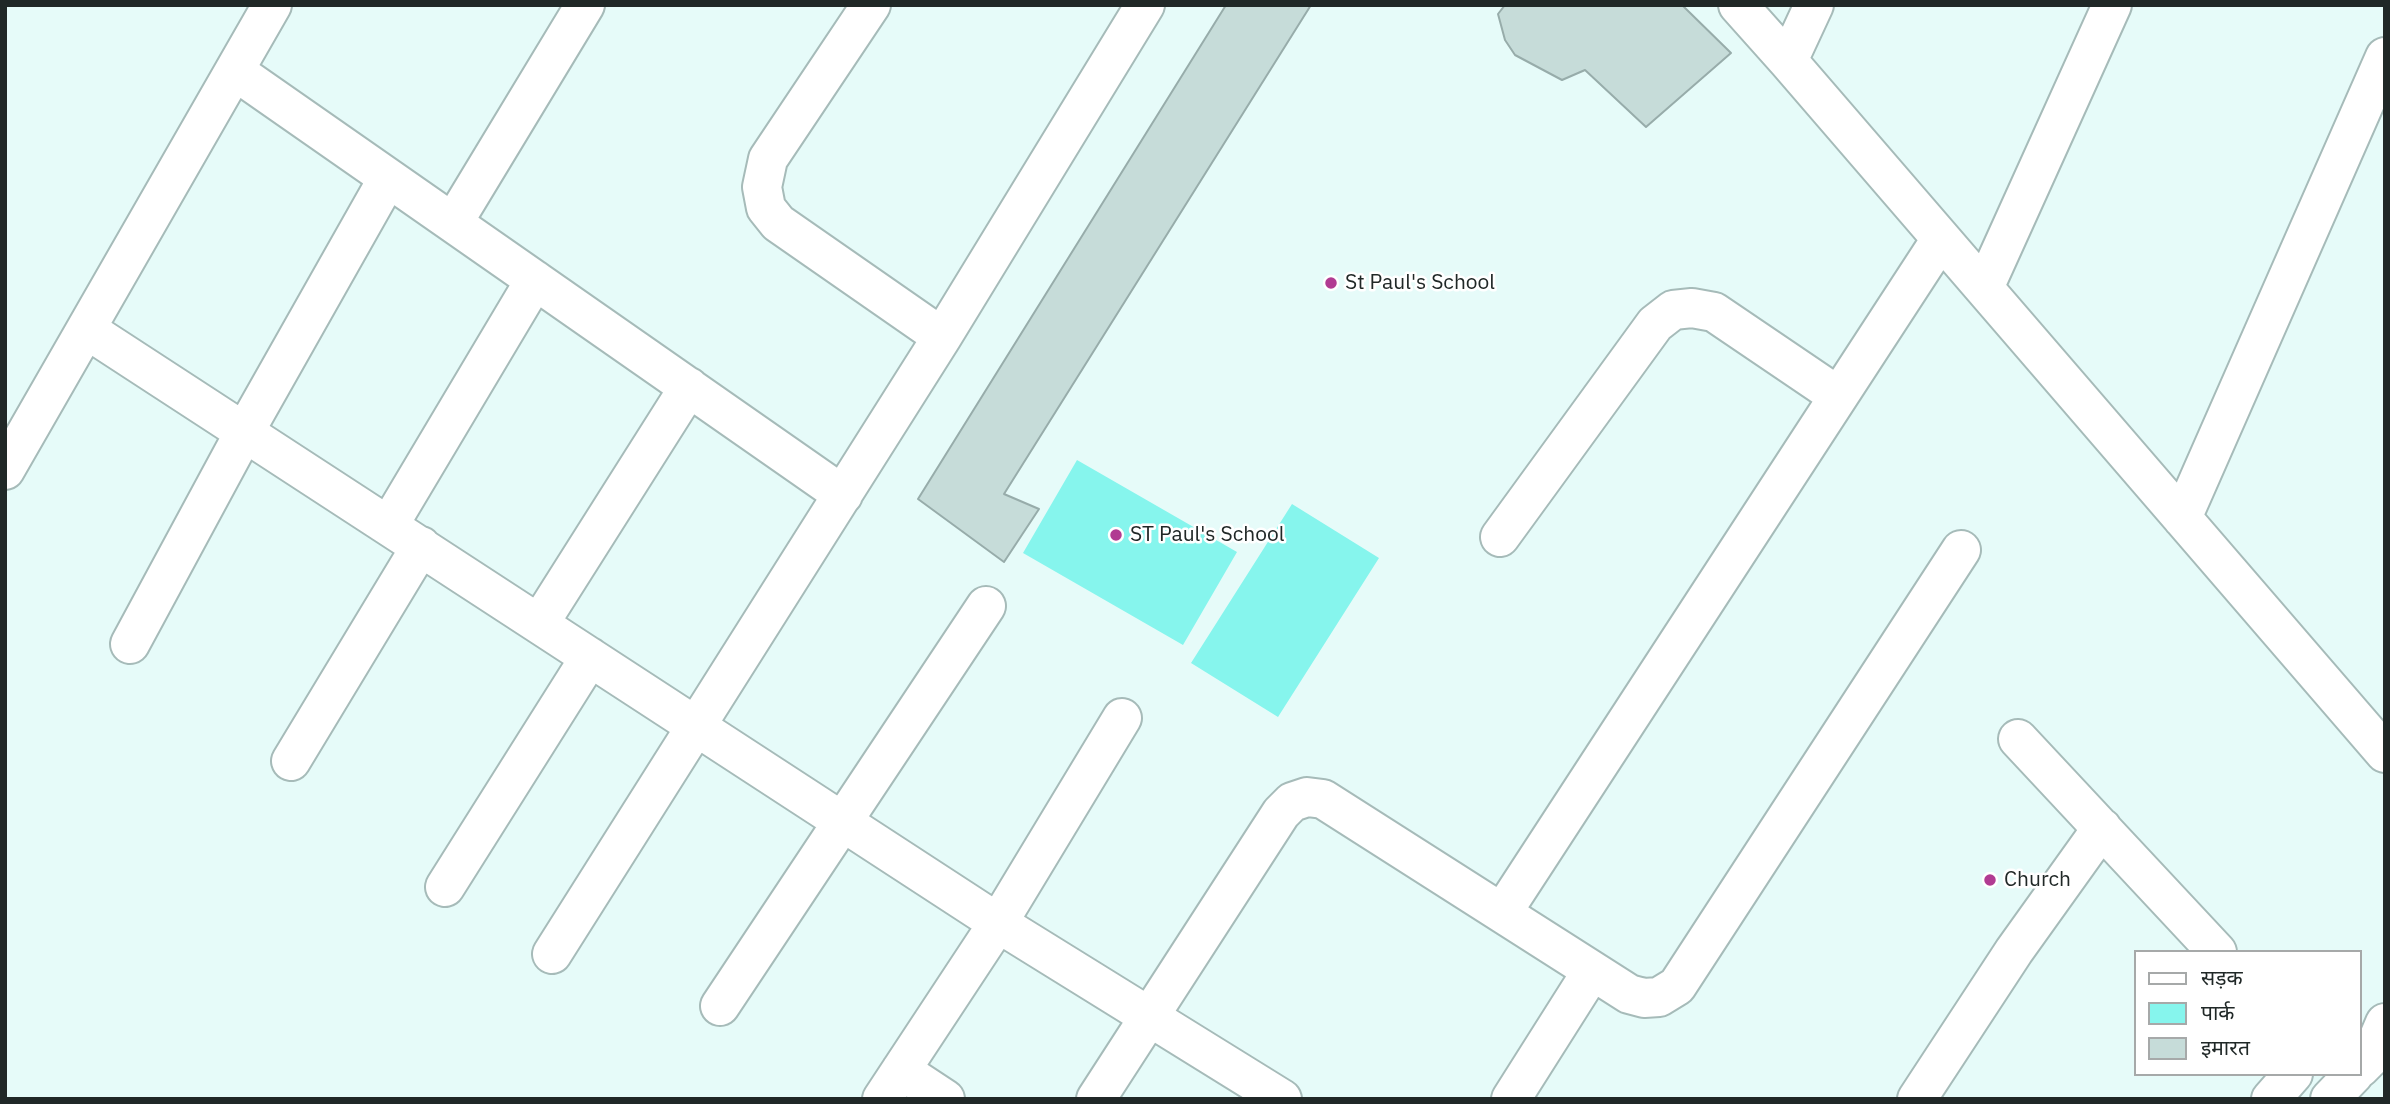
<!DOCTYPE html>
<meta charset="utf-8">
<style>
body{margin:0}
#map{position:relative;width:2390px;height:1104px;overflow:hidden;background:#e6fbf9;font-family:"IBM Plex Sans","Noto Sans Devanagari",sans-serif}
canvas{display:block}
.frame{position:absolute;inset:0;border:7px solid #202827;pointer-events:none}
.legend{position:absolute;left:2134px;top:950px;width:228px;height:126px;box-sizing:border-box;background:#fff;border:2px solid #a6a9a9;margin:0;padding:9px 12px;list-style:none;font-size:21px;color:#202827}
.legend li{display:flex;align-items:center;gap:14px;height:35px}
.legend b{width:35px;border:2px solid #a6a9a9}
</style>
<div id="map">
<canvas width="2390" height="1104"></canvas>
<div class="frame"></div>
<ul class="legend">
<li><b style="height:9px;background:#fff"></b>सड़क</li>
<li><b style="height:19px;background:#86f5ed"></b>पार्क</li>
<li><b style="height:19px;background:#c6dcd9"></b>इमारत</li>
</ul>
</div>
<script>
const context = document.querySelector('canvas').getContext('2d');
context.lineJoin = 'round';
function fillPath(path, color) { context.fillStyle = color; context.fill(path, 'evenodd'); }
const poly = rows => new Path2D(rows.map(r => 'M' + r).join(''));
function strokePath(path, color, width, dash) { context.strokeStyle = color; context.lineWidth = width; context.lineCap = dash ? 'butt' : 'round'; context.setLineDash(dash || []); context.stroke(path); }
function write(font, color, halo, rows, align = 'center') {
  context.font = font + ' "IBM Plex Sans",sans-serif'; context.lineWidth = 5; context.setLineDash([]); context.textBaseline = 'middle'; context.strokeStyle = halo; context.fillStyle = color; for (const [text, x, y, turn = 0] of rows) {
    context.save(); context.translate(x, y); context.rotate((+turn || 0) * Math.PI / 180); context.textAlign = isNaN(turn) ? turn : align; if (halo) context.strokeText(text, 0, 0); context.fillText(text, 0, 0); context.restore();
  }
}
fillPath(poly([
 [1077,460,1237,552,1183,645,1023,553],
 [1292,504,1379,558,1278,717,1191,663]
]), '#86f5ed');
const building = poly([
 [1226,5,1311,5,1004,494,1039,509,1004,562,918,499,1226,5],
 [1505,5,1682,5,1731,53,1646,127,1585,70,1562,80,1515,55,1505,40,1498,14,1505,5]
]);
fillPath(building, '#c6dcd9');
strokePath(building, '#97acaa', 2);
const minor = poly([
 [871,5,768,159,762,187,766,208,778,223,942,337],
 [1738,5,1788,61,2385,753],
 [1788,61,1814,5],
 [235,71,843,495],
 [453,223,585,5],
 [1984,288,2112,5],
 [86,329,998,923,1282,1099],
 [5,470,272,5],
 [2182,518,2385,57],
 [389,525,535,280],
 [1500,537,1655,324,1673,310,1692,308,1714,312,1838,396],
 [539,624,689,387],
 [130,644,245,431,388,178],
 [2018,739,2217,952],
 [291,761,421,546],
 [445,887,590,657],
 [1502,913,1941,239],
 [552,954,942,337,1145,5],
 [720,1006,986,606],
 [2360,1068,2370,1058,2385,1023],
 [901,1070,945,1099],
 [882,1099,998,923,1122,718],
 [1096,1099,1281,813,1292,802,1307,797,1323,799,1629,994,1644,998,1659,997,1677,986,1961,550],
 [1511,1099,1592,971],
 [1917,1099,2014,951,2102,828],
 [2271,1099,2293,1074],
 [2330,1099,2354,1074]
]);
strokePath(minor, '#a6bbb9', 42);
strokePath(minor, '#fff', 38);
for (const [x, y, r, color] of [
 [1331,283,7,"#b13b92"],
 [1116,535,7,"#b13b92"],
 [1990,880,7,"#b13b92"]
]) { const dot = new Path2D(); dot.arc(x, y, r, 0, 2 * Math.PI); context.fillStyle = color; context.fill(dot); strokePath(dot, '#fff', 2.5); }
write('21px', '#202827', '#fff', [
 ["St Paul's School",1345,283],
 ["ST Paul's School",1130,535],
 ["Church",2004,880]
], 'left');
</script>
